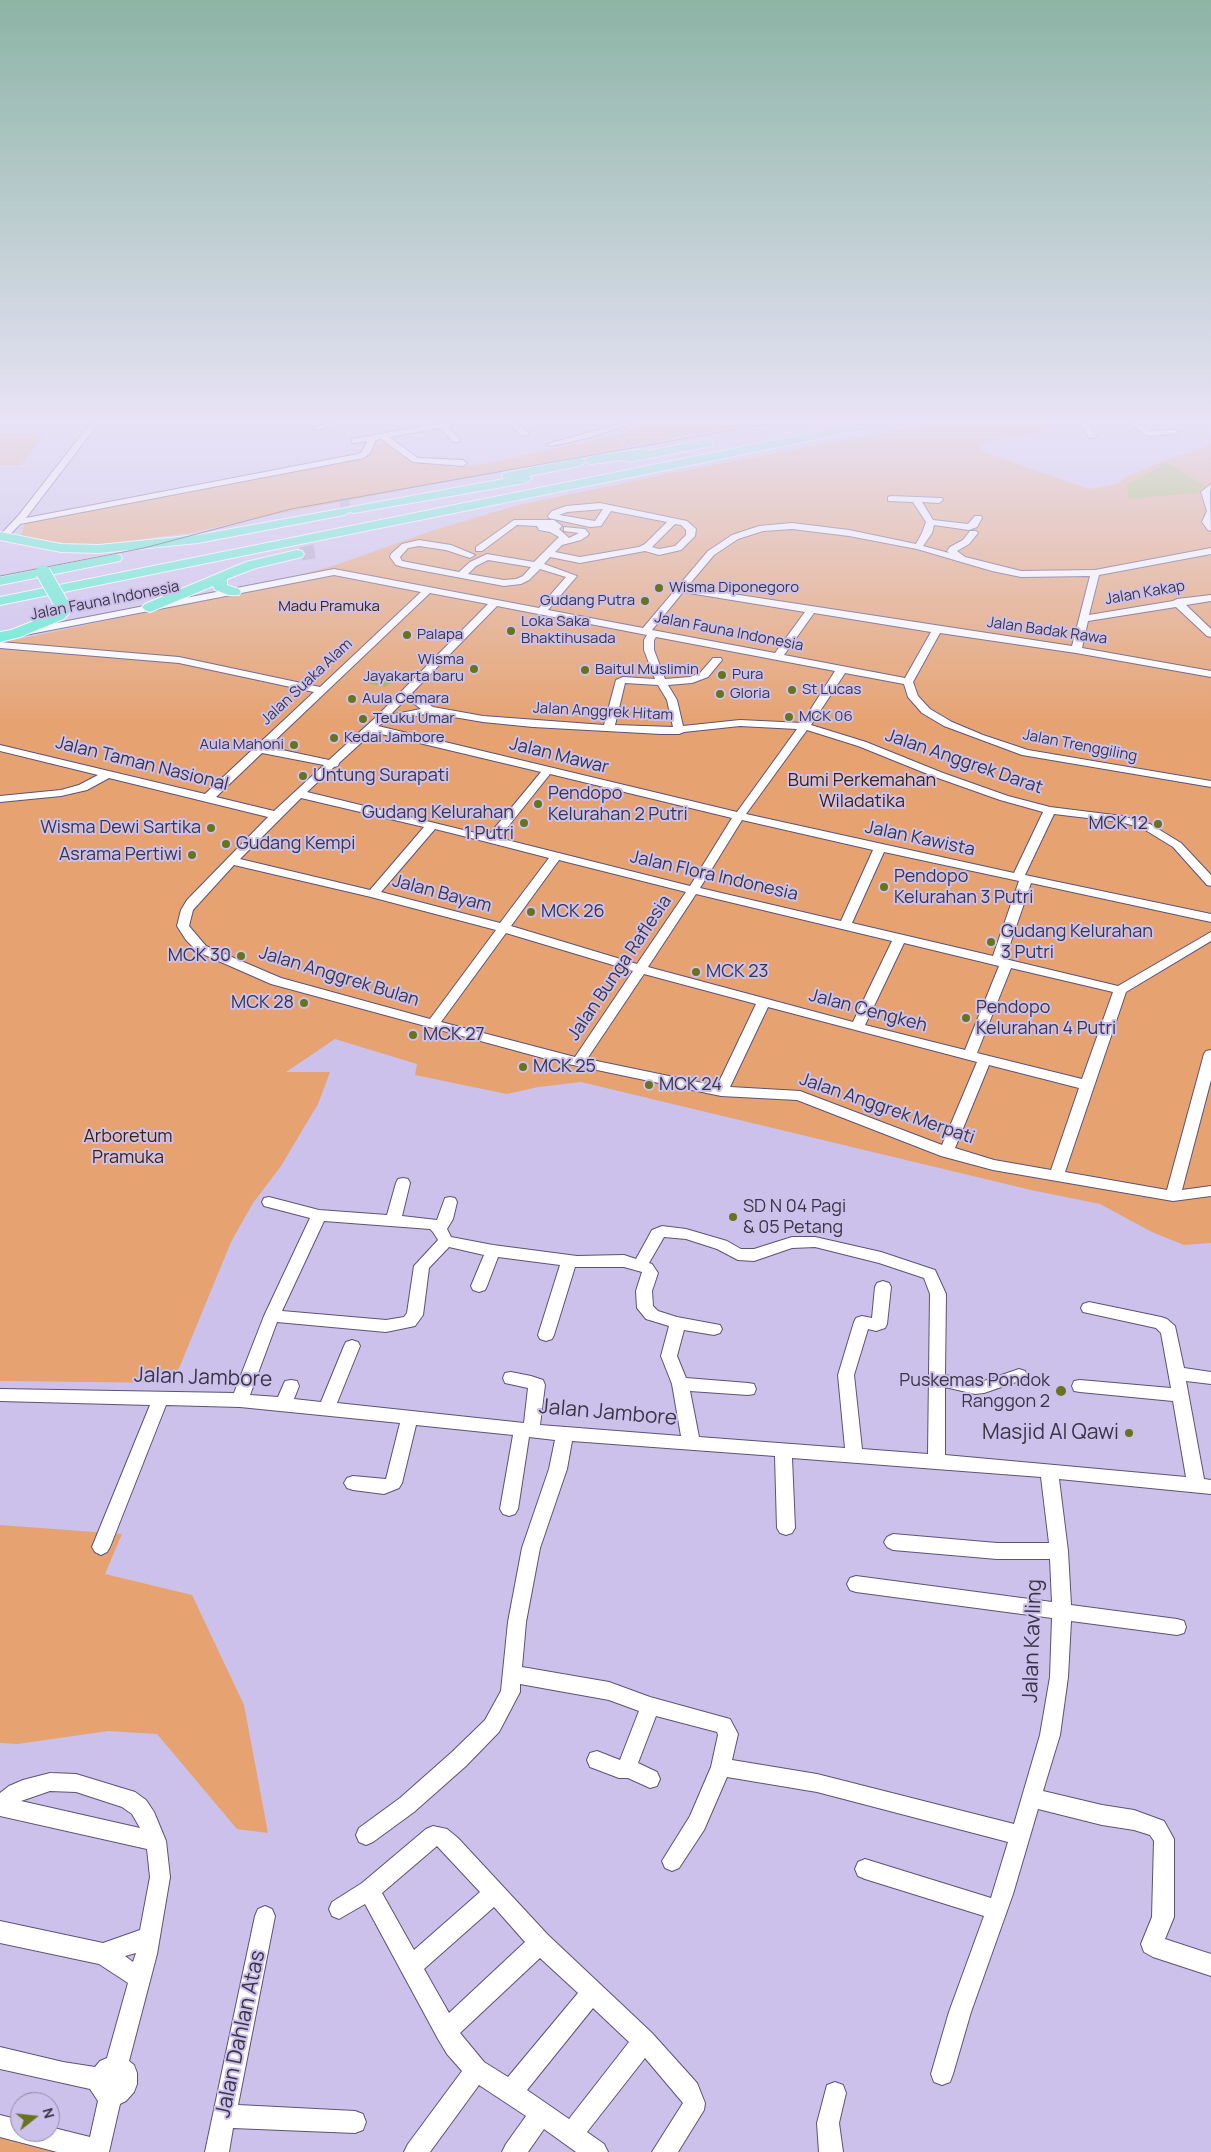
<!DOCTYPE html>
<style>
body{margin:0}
#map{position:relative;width:1211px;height:2152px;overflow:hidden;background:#ccc1eb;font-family:Manrope,sans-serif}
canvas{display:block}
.north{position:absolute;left:10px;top:2092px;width:50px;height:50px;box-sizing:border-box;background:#ccc1eb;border:1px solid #9289a9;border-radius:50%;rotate:74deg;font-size:14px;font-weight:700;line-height:20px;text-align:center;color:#3a3546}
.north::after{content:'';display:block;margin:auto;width:18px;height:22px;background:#68731d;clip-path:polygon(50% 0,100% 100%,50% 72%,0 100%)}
</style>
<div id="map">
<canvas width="1211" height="2152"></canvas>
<div class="north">N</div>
</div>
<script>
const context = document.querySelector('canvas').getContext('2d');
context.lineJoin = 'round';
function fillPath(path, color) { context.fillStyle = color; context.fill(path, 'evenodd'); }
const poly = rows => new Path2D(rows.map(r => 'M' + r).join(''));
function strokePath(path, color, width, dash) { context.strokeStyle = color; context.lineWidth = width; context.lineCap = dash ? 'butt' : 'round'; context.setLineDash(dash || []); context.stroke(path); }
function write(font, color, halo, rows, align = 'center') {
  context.font = font + ' Manrope,sans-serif'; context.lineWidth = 4; context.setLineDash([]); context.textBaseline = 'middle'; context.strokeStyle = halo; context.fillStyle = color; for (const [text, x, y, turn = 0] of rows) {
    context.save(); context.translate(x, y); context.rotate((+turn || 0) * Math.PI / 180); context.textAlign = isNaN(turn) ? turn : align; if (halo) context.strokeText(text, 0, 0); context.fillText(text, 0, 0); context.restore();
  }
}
fillPath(poly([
 [645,424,755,424,629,446,615,435],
 [930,424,1052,424,1039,433,983,442,980,447,984,452,1089,489,1118,484,1123,478,1156,464,1211,445,1211,1243,1184,1245,1152,1232,1100,1204,1031,1190,581,1082,538,1087,507,1094,415,1075,417,1064,335,1039,286,1072,330,1072,318,1104,281,1166,253,1203,231,1242,173,1383,0,1381,0,643,190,603,333,566,434,530,515,506,666,474],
 [0,432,45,434,21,465,0,465],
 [612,436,627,447,272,515,191,533,88,546,20,537,25,523,350,461,383,443,410,460,455,467,485,464],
 [0,1525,122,1534,105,1574,192,1595,244,1705,268,1833,237,1829,157,1734,108,1731,17,1744,0,1743],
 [0,2135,70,2152,0,2152]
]), '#e6a270');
fillPath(poly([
 [1165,464,1171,465,1206,486,1197,493,1129,499,1126,485],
 [382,671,399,675,386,687,369,684]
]), '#a3b340');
strokePath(poly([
 [340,505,350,504],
 [301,554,315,551]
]), '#afa5ca', 14, [14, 7]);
const minor = poly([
 [90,424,98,424,26,518,358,454,362,452,367,441,355,443,352,443,352,439,436,424,453,424,447,427,459,438,459,442,453,442,440,428,389,437,418,458,463,460,467,463,463,466,413,462,381,439,376,440,370,453,364,458,20,524,7,538,1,538,1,534,18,516,90,424],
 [324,424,339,424,317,430,313,428,324,424],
 [510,424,519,424,529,434,522,436,510,424],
 [619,424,631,424,588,438,551,446,547,444,619,424],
 [1080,424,1088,424,1096,436,1095,438,1089,438,1080,424],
 [1130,424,1139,424,1150,431,1175,430,1179,432,1175,434,1148,436,1130,424],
 [1211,484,1210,493,1211,531,1208,530,1202,522,1207,511,1201,492,1211,484],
 [891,496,942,498,943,500,939,503,922,502,933,520,968,524,975,516,981,516,982,518,977,527,969,530,934,525,932,533,923,546,949,553,947,551,950,547,963,540,970,531,976,531,978,533,969,544,957,551,965,557,1021,571,1095,570,1211,548,1211,554,1099,575,1089,615,1173,601,1177,599,1211,595,1211,601,1186,605,1211,629,1211,637,1207,636,1176,607,1088,621,1082,648,1211,671,1211,677,1076,653,940,633,913,682,918,696,930,709,952,722,983,735,1028,750,1211,781,1211,787,1022,755,944,726,922,713,908,697,904,684,845,673,811,725,866,742,943,773,1008,796,1050,807,1122,816,1150,824,1181,843,1211,875,1211,886,1207,885,1173,847,1142,828,1121,822,1054,814,1025,875,1211,914,1211,922,1031,883,1005,959,1118,986,1211,932,1211,941,1126,992,1065,1172,1167,1190,1204,1054,1206,1051,1211,1050,1211,1080,1182,1190,1211,1186,1211,1196,1173,1201,993,1170,941,1156,797,1100,721,1096,554,1061,271,984,198,952,186,940,177,926,181,910,187,900,268,817,109,778,87,790,61,796,0,802,0,796,61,790,79,785,98,775,0,751,0,745,205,794,314,692,179,663,0,648,0,642,179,657,320,687,421,592,334,575,20,636,16,635,16,631,334,569,539,608,566,577,540,569,529,580,521,584,504,586,403,567,396,565,390,557,391,554,402,544,419,540,451,545,475,555,470,558,446,550,419,546,408,548,400,557,402,561,407,562,459,572,470,562,487,554,534,562,559,537,550,532,539,530,537,526,517,525,482,551,476,551,476,547,514,520,554,520,562,526,559,529,569,538,579,533,564,531,564,527,585,529,589,534,587,536,581,540,562,545,555,552,580,557,639,547,645,544,667,522,611,511,601,526,590,527,549,518,548,516,552,511,566,506,600,503,687,521,696,529,695,536,681,550,659,555,645,551,580,563,550,557,544,564,577,576,548,610,643,628,708,551,732,535,759,526,792,523,849,530,916,544,922,533,926,522,913,502,888,501,888,497,891,496],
 [603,509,595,521,559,515,567,512,603,509],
 [675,524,681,525,686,530,686,535,675,546,659,549,652,547,675,524],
 [792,529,849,536,917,549,992,571,1021,577,1090,576,1072,646,687,587,714,555,738,539,763,531,792,529],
 [488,560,531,567,523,576,516,579,504,580,468,574,476,566,488,560],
 [683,592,805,612,775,653,652,630,683,592],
 [430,593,488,604,375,718,329,760,268,747,430,593],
 [497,606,647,635,644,640,644,650,655,679,623,677,616,680,604,725,483,716,433,707,412,693,497,606],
 [814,613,931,632,905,678,784,655,814,613],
 [656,637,835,671,802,723,740,720,683,726,677,700,668,685,692,683,708,677,722,660,721,658,713,658,700,673,690,677,665,679,654,650,654,640,656,637],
 [625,683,658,685,667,700,673,727,615,725,625,683],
 [407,698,421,709,390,715,407,698],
 [430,713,483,722,533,727,661,734,679,734,684,732,740,726,797,729,737,812,378,726,383,723,430,713],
 [807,730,858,746,935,777,1000,800,1043,812,1014,873,746,814,807,730],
 [373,732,541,772,488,836,307,792,334,767,338,766,339,763,373,732],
 [262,753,324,765,274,811,216,797,262,753],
 [550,774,732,818,690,886,499,838,550,774],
 [301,798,424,827,370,890,240,859,301,798],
 [742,820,873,850,841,921,700,888,742,820],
 [435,829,487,842,549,858,500,923,381,892,435,829],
 [884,852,1019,881,993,956,852,923,884,852],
 [559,860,686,892,637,964,511,926,559,860],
 [234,865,371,897,496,930,430,1019,281,978,206,946,189,926,193,910,234,865],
 [696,894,892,941,853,1022,648,967,696,894],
 [506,933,633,971,575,1057,441,1022,506,933],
 [904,943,999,966,965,1050,865,1025,904,943],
 [1011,968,1113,992,1082,1079,977,1053,1011,968],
 [644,974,756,1004,717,1086,587,1059,644,974],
 [768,1007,977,1062,942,1145,800,1091,730,1087,768,1007],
 [989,1065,1079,1088,1051,1170,994,1160,955,1148,989,1065],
 [403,1178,408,1179,410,1183,402,1216,437,1220,445,1198,450,1197,455,1198,457,1202,453,1219,447,1229,451,1237,493,1245,577,1256,624,1255,636,1259,652,1230,662,1226,686,1229,727,1241,741,1249,754,1249,792,1237,815,1237,881,1252,935,1270,946,1294,945,1375,975,1382,984,1381,1019,1369,1025,1371,1027,1375,1025,1379,984,1393,975,1394,945,1387,945,1455,1186,1477,1173,1401,1080,1392,1074,1391,1072,1386,1074,1381,1080,1380,1171,1388,1161,1333,1156,1328,1083,1312,1081,1308,1083,1304,1089,1302,1161,1317,1167,1319,1175,1326,1184,1368,1211,1372,1211,1384,1186,1381,1204,1479,1211,1480,1211,1494,1059,1479,1068,1551,1071,1605,1177,1619,1184,1621,1186,1627,1184,1633,1177,1635,1071,1621,1068,1677,1060,1735,1043,1791,1102,1805,1134,1810,1164,1821,1174,1839,1174,1917,1165,1939,1211,1954,1211,1976,1153,1957,1144,1952,1141,1944,1152,1917,1154,1841,1150,1835,1134,1830,1102,1825,1038,1809,1013,1894,971,2012,953,2074,950,2082,942,2085,934,2082,931,2074,949,2012,984,1916,865,1879,858,1876,855,1869,858,1862,865,1859,991,1898,1008,1842,817,1792,727,1777,704,1830,679,1868,672,1871,665,1868,662,1861,690,1816,711,1767,718,1735,717,1732,656,1716,638,1763,657,1772,660,1779,657,1786,650,1788,628,1778,619,1778,590,1767,587,1760,590,1753,597,1751,620,1760,639,1711,609,1700,520,1684,520,1692,499,1732,466,1766,414,1812,373,1842,366,1845,359,1842,356,1835,359,1828,400,1798,452,1752,485,1720,501,1691,508,1622,522,1548,549,1469,555,1440,529,1437,518,1509,515,1514,509,1516,503,1514,500,1509,513,1435,416,1425,402,1483,399,1488,384,1494,353,1490,347,1488,344,1483,347,1478,353,1476,386,1479,400,1423,240,1407,166,1405,110,1547,107,1552,101,1555,95,1552,92,1547,150,1405,0,1401,0,1389,234,1393,264,1316,310,1218,264,1206,262,1202,264,1198,269,1197,319,1210,387,1215,396,1183,398,1179,403,1178],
 [324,1221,430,1229,433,1232,438,1240,414,1266,407,1313,404,1317,386,1320,282,1311,324,1221],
 [664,1237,686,1239,717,1249,738,1260,754,1261,792,1248,815,1247,879,1263,924,1278,930,1294,928,1454,862,1449,854,1375,868,1329,876,1331,885,1328,887,1324,891,1287,889,1283,883,1281,877,1283,875,1287,872,1318,862,1316,856,1318,854,1322,838,1375,845,1448,699,1437,690,1391,748,1395,754,1394,756,1389,754,1384,748,1383,686,1378,677,1356,684,1330,714,1335,720,1333,722,1329,720,1325,677,1317,658,1311,653,1306,652,1291,658,1273,652,1264,649,1263,664,1237],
 [449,1247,484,1255,471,1286,473,1290,479,1292,485,1290,487,1286,498,1257,560,1265,538,1335,540,1339,546,1341,552,1339,554,1335,575,1267,624,1267,642,1272,636,1291,637,1308,646,1319,669,1326,661,1356,672,1384,681,1436,540,1425,545,1385,543,1380,531,1376,511,1372,505,1373,503,1378,505,1383,528,1388,524,1423,337,1403,360,1346,358,1342,352,1340,346,1342,344,1346,321,1402,294,1399,299,1386,297,1381,291,1380,285,1381,278,1397,250,1395,277,1322,386,1332,415,1326,423,1315,429,1268,449,1247],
 [572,1441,775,1456,777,1528,780,1533,786,1535,792,1533,795,1528,792,1458,1041,1477,1049,1543,997,1543,893,1534,887,1537,884,1542,887,1547,893,1550,997,1559,1050,1559,1052,1602,856,1576,850,1578,847,1584,850,1590,856,1592,1052,1618,1050,1677,1040,1735,1014,1824,817,1774,732,1760,738,1734,730,1719,650,1697,609,1682,522,1667,526,1622,540,1548,567,1469,572,1441],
 [50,1773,76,1774,135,1792,146,1800,154,1812,166,1841,170,1877,157,1954,129,2061,134,2065,137,2073,137,2084,134,2092,126,2101,120,2104,109,2152,57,2152,0,2137,0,2115,20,2120,20,2132,50,2132,50,2127,90,2137,98,2101,90,2089,0,2069,0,2047,63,2062,95,2067,100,2061,107,2058,128,1983,99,1964,0,1943,0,1921,103,1943,140,1930,150,1877,147,1849,0,1816,0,1793,9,1786,23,1780,50,1773],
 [50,1791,76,1792,122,1807,132,1814,140,1828,21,1801,50,1791],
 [136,1953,133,1962,125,1956,136,1953],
 [433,1826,447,1829,458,1838,548,1935,652,2033,697,2083,705,2103,704,2110,678,2152,652,2152,683,2103,645,2058,587,2132,604,2144,608,2152,576,2152,544,2129,528,2152,502,2152,506,2144,526,2116,479,2085,430,2152,404,2152,408,2144,462,2071,447,2054,438,2039,365,1904,339,1919,332,1916,329,1909,332,1902,362,1883,426,1829,433,1826],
 [437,1846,480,1892,414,1950,382,1893,437,1846],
 [494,1907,525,1942,449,2013,424,1969,494,1907],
 [540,1958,578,1993,508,2077,484,2062,460,2033,540,1958],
 [593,2008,629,2042,569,2119,527,2090,593,2008],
 [265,1906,272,1909,275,1916,238,2105,355,2111,363,2114,366,2122,363,2130,355,2133,233,2128,229,2152,205,2152,255,1916,258,1909,265,1906],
 [835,2082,843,2085,846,2093,839,2123,843,2152,819,2152,817,2123,827,2085,835,2082]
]);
const highway = poly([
 [855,424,879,424,873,428,0,605,0,597,855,424],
 [707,439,712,440,713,443,712,446,629,462,624,460,591,464,586,462,580,466,529,476,532,479,525,483,354,513,350,512,344,515,198,543,99,553,61,552,0,540,0,532,61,544,99,545,198,535,504,479,502,476,504,473,580,458,585,460,591,456,643,449,648,451,707,439],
 [297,550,302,551,304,554,302,557,256,568,227,579,227,585,239,589,241,592,239,595,229,595,215,590,213,586,155,610,150,612,145,610,142,607,145,604,246,562,297,550],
 [115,554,120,555,122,558,120,561,0,585,0,577,115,554],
 [62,601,67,602,71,611,64,619,20,637,0,642,0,632,11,630,54,613,55,611,55,605,57,602,62,601]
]);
strokePath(minor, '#5d5277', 2);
strokePath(highway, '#fff', 2);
fillPath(minor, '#fff');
fillPath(highway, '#5aedcf');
strokePath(poly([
 [0,576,144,548,291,509,766,424]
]), '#514b60', 1);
const highwayBridge = poly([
 [43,572,62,605]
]);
strokePath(highwayBridge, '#fff', 16, []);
strokePath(highwayBridge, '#5aedcf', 14);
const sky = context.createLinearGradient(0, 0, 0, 725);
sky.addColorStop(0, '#8cb4a5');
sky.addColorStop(0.58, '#e8e3f6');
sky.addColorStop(1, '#e8e3f600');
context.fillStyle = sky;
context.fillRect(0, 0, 1211, 725);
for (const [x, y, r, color] of [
 [659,588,5,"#68731d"],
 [645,601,5,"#68731d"],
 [511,631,5,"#68731d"],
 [407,635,5,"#68731d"],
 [474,669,5,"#68731d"],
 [585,670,5,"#68731d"],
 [722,675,5,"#68731d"],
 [792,690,5,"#68731d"],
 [720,694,5,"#68731d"],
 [352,699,5,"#68731d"],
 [789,717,5,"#68731d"],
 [363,719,5,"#68731d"],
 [334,738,5,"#68731d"],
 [294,745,5,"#68731d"],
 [303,776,5,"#68731d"],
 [538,804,5,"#68731d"],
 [524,823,5,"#68731d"],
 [1158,824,5,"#68731d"],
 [211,828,5,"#68731d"],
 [226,844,5,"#68731d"],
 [192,855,5,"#68731d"],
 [884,887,5,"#68731d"],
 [531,912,5,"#68731d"],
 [991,942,5,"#68731d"],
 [241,956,5,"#68731d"],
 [696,972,5,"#68731d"],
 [304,1003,5,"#68731d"],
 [966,1018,5,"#68731d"],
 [413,1035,5,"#68731d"],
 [523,1067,5,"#68731d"],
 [649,1085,5,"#68731d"],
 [733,1217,5,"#68731d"],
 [1061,1391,6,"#68731d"],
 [1129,1433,5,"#68731d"]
]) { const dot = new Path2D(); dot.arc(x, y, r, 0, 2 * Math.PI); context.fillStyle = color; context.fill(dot); strokePath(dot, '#ccc1eb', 2); }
write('15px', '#3a3546', '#ccc1eb', [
 ["Wisma Diponegoro",669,588],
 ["Gudang Putra",635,601,"right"],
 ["Loka Saka",521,622],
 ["Bhaktihusada",521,639],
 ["Palapa",417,635],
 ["Wisma",464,660,"right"],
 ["Jayakarta baru",464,677,"right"],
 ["Baitul Muslimin",595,670],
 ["Pura",732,675],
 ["St Lucas",802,690],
 ["Gloria",730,694],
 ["Aula Cemara",362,699],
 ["MCK 06",799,717],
 ["Teuku Umar",373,719],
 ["Kedai Jambore",344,738],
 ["Aula Mahoni",284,745,"right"]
], 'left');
write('15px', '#3a3546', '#ccc1eb', [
 ["Jalan Kakap",1145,593,-10],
 ["Jalan Fauna Indonesia",105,601,-11],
 ["Jalan Badak Rawa",1047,631,8],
 ["Jalan Fauna Indonesia",729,632,11],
 ["Jalan Suaka Alam",307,682,-43],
 ["Jalan Anggrek Hitam",603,712,3],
 ["Jalan Trenggiling",1080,746,11]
]);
write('15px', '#421f01', '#ccc1eb', [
 ["Madu Pramuka",329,607]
]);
write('18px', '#3a3546', '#ccc1eb', [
 ["Jalan Mawar",559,756,14],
 ["Jalan Anggrek Darat",964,762,19],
 ["Jalan Taman Nasional",142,764,14],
 ["Jalan Kawista",920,839,12],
 ["Jalan Flora Indonesia",714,876,13],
 ["Jalan Bayam",442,894,15],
 ["Jalan Bunga Raflesia",620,968,-56],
 ["Jalan Anggrek Bulan",339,977,17],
 ["Jalan Cengkeh",868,1011,15],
 ["Jalan Anggrek Merpati",887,1109,19]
]);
write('18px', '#3a3546', '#ccc1eb', [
 ["Untung Surapati",313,776],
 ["Pendopo",548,794],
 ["Kelurahan 2 Putri",548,815],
 ["Gudang Kelurahan",514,813,"right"],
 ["1 Putri",514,834,"right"],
 ["MCK 12",1148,824,"right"],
 ["Wisma Dewi Sartika",201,828,"right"],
 ["Gudang Kempi",236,844],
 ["Asrama Pertiwi",182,855,"right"],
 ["Pendopo",894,877],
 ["Kelurahan 3 Putri",894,898],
 ["MCK 26",541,912],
 ["Gudang Kelurahan",1001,932],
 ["3 Putri",1001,953],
 ["MCK 30",231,956,"right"],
 ["MCK 23",706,972],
 ["MCK 28",294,1003,"right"],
 ["Pendopo",976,1008],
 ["Kelurahan 4 Putri",976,1029],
 ["MCK 27",423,1035],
 ["MCK 25",533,1067],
 ["MCK 24",659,1085],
 ["SD N 04 Pagi",743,1207],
 ["& 05 Petang",743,1228],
 ["Puskemas Pondok",1050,1381,"right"],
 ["Ranggon 2",1050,1402,"right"]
], 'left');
write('18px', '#421f01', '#ccc1eb', [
 ["Bumi Perkemahan",862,781],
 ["Wiladatika",862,802],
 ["Arboretum",128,1137],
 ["Pramuka",128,1158]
]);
write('21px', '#3a3546', '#ccc1eb', [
 ["Jalan Jambore",203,1378,2],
 ["Jalan Jambore",608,1413,5],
 ["Jalan Kavling",1033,1641,-88],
 ["Jalan Dahlan Atas",241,2034,-78]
]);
write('21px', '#3a3546', '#ccc1eb', [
 ["Masjid Al Qawi",1119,1433]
], 'right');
</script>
